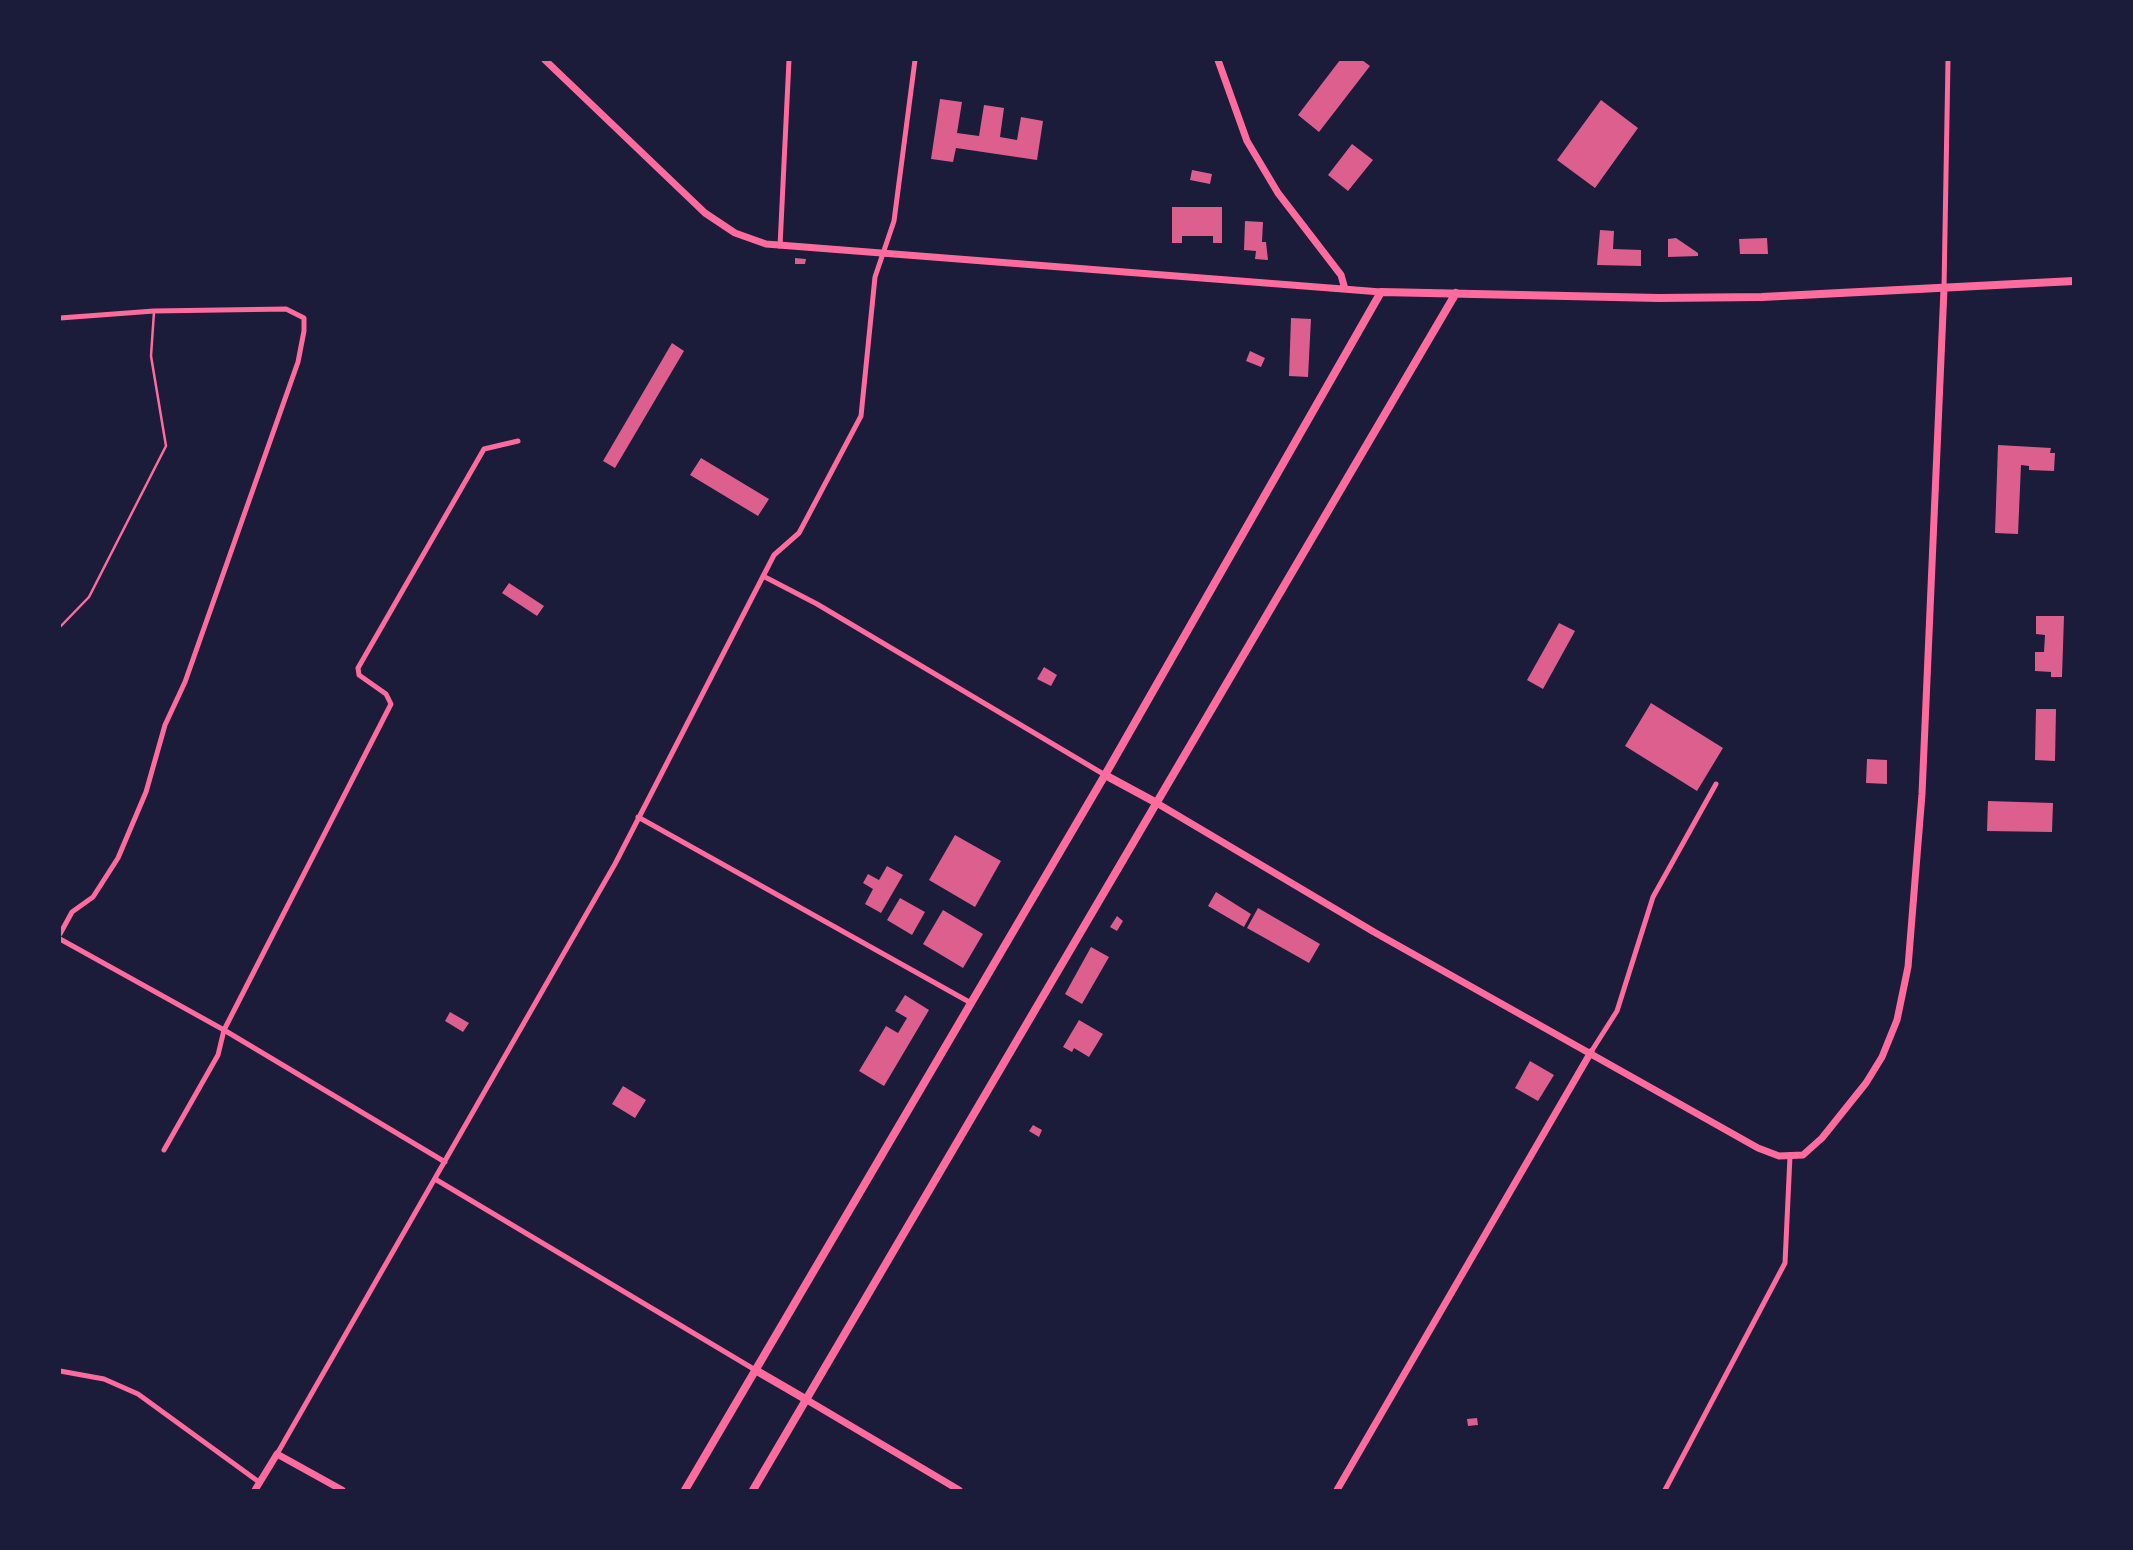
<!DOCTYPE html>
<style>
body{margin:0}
#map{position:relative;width:2133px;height:1550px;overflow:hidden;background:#1b1b3a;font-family:Mulish,sans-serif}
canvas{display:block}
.frame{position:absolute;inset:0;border:61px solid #1b1b3a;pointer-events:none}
</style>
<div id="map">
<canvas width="2133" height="1550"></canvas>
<div class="frame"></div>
</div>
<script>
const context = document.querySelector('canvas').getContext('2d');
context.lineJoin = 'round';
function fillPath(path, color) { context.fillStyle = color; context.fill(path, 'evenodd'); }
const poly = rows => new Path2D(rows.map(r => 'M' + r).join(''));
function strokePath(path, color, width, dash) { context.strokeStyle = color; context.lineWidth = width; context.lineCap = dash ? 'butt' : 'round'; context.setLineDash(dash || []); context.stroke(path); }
fillPath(poly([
 [1340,60,1362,60,1370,66,1319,132,1298,115],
 [940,99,962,102,957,133,979,136,984,105,1004,108,1000,137,1017,140,1021,117,1043,121,1037,160,956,148,953,162,931,159],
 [1601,100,1638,128,1595,188,1557,160],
 [1352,144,1373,160,1348,191,1328,175],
 [1192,170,1212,174,1210,184,1190,180],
 [1172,207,1222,207,1222,243,1213,243,1213,236,1182,236,1182,243,1172,243],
 [1245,221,1263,222,1262,242,1266,242,1268,260,1255,259,1256,251,1244,250],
 [1600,230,1614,231,1613,249,1641,250,1641,266,1597,265],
 [1676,238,1698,253,1698,256,1668,257,1668,239],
 [1767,238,1768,254,1740,254,1739,239],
 [795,258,806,259,805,264,795,264],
 [1291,318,1311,319,1308,377,1289,376],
 [672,343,684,351,615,468,603,461],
 [1250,351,1265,358,1261,367,1246,361],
 [1998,445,2051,448,2050,453,2055,453,2054,471,2029,470,2029,466,2021,465,2018,534,1995,533],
 [701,458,769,499,758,516,690,475],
 [509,583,544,606,537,616,502,593],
 [2036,616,2064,616,2062,677,2051,677,2051,672,2035,671,2035,652,2044,652,2045,635,2036,634],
 [1559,623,1575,631,1543,689,1527,680],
 [1044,667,1057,675,1051,686,1037,679],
 [1651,703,1723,748,1697,791,1625,746],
 [2036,709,2056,709,2055,761,2035,760],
 [1867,759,1887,760,1887,784,1866,783],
 [1988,801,2053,803,2052,832,1987,831],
 [955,835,1001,861,975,907,929,880],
 [887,866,903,875,881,913,865,904,873,889,863,883,868,874,879,880],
 [1216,892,1251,914,1244,927,1208,906],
 [900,898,925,912,912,935,887,920],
 [1258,908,1320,944,1309,963,1247,928],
 [943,910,983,934,963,968,923,944],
 [1117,916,1123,921,1117,931,1110,927],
 [1091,947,1109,957,1082,1004,1065,994],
 [905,995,929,1010,884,1086,859,1071,886,1026,898,1033,907,1018,895,1011],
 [450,1012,469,1023,463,1032,445,1021],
 [1079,1020,1103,1034,1089,1057,1074,1048,1072,1052,1063,1047],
 [1530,1061,1554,1075,1538,1101,1515,1088],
 [623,1086,646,1100,635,1118,612,1104],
 [1033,1125,1042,1130,1039,1137,1029,1131],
 [1477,1418,1478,1425,1468,1426,1467,1419]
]), '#dd5f8e');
strokePath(poly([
 [60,627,89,597,166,446,151,356,154,312]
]), '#ff6b9d', 2.5);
strokePath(poly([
 [780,246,789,60],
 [1944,289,1948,60],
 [60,318,154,311,286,309,304,318,304,331,298,362,185,682,165,725,146,792,118,858,93,897,72,912,60,934],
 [763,576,817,604,1105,775],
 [638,817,971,1003],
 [60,939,224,1030,445,1162],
 [1591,1052,1617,1011,1653,897,1716,784],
 [164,1150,218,1055,224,1030,391,704,386,694,359,675,358,668,484,449,518,441],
 [435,1179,757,1371],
 [60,1371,104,1379,138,1394,259,1482],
 [277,1454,615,864,774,555,799,533,861,416,875,277,894,221,915,60],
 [1665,1490,1785,1263,1790,1156]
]), '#ff6b9d', 5);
strokePath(poly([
 [545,60,705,213,735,233,766,244,1381,292],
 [1218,60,1247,141,1278,193,1341,275,1345,289],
 [1155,802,1374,932,1758,1148,1779,1156,1803,1155,1822,1138,1866,1083,1882,1057,1897,1020,1908,967,1922,794,1944,289],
 [807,1400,959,1490],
 [255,1490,277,1454,342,1490],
 [1337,1490,1591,1052]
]), '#ff6b9d', 7);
strokePath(poly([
 [1105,775,1155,802],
 [757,1371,807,1400],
 [685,1490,1105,775,1381,292,1659,298,1762,297,2074,281],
 [753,1490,1456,293]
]), '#ff6b9d', 8);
</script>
